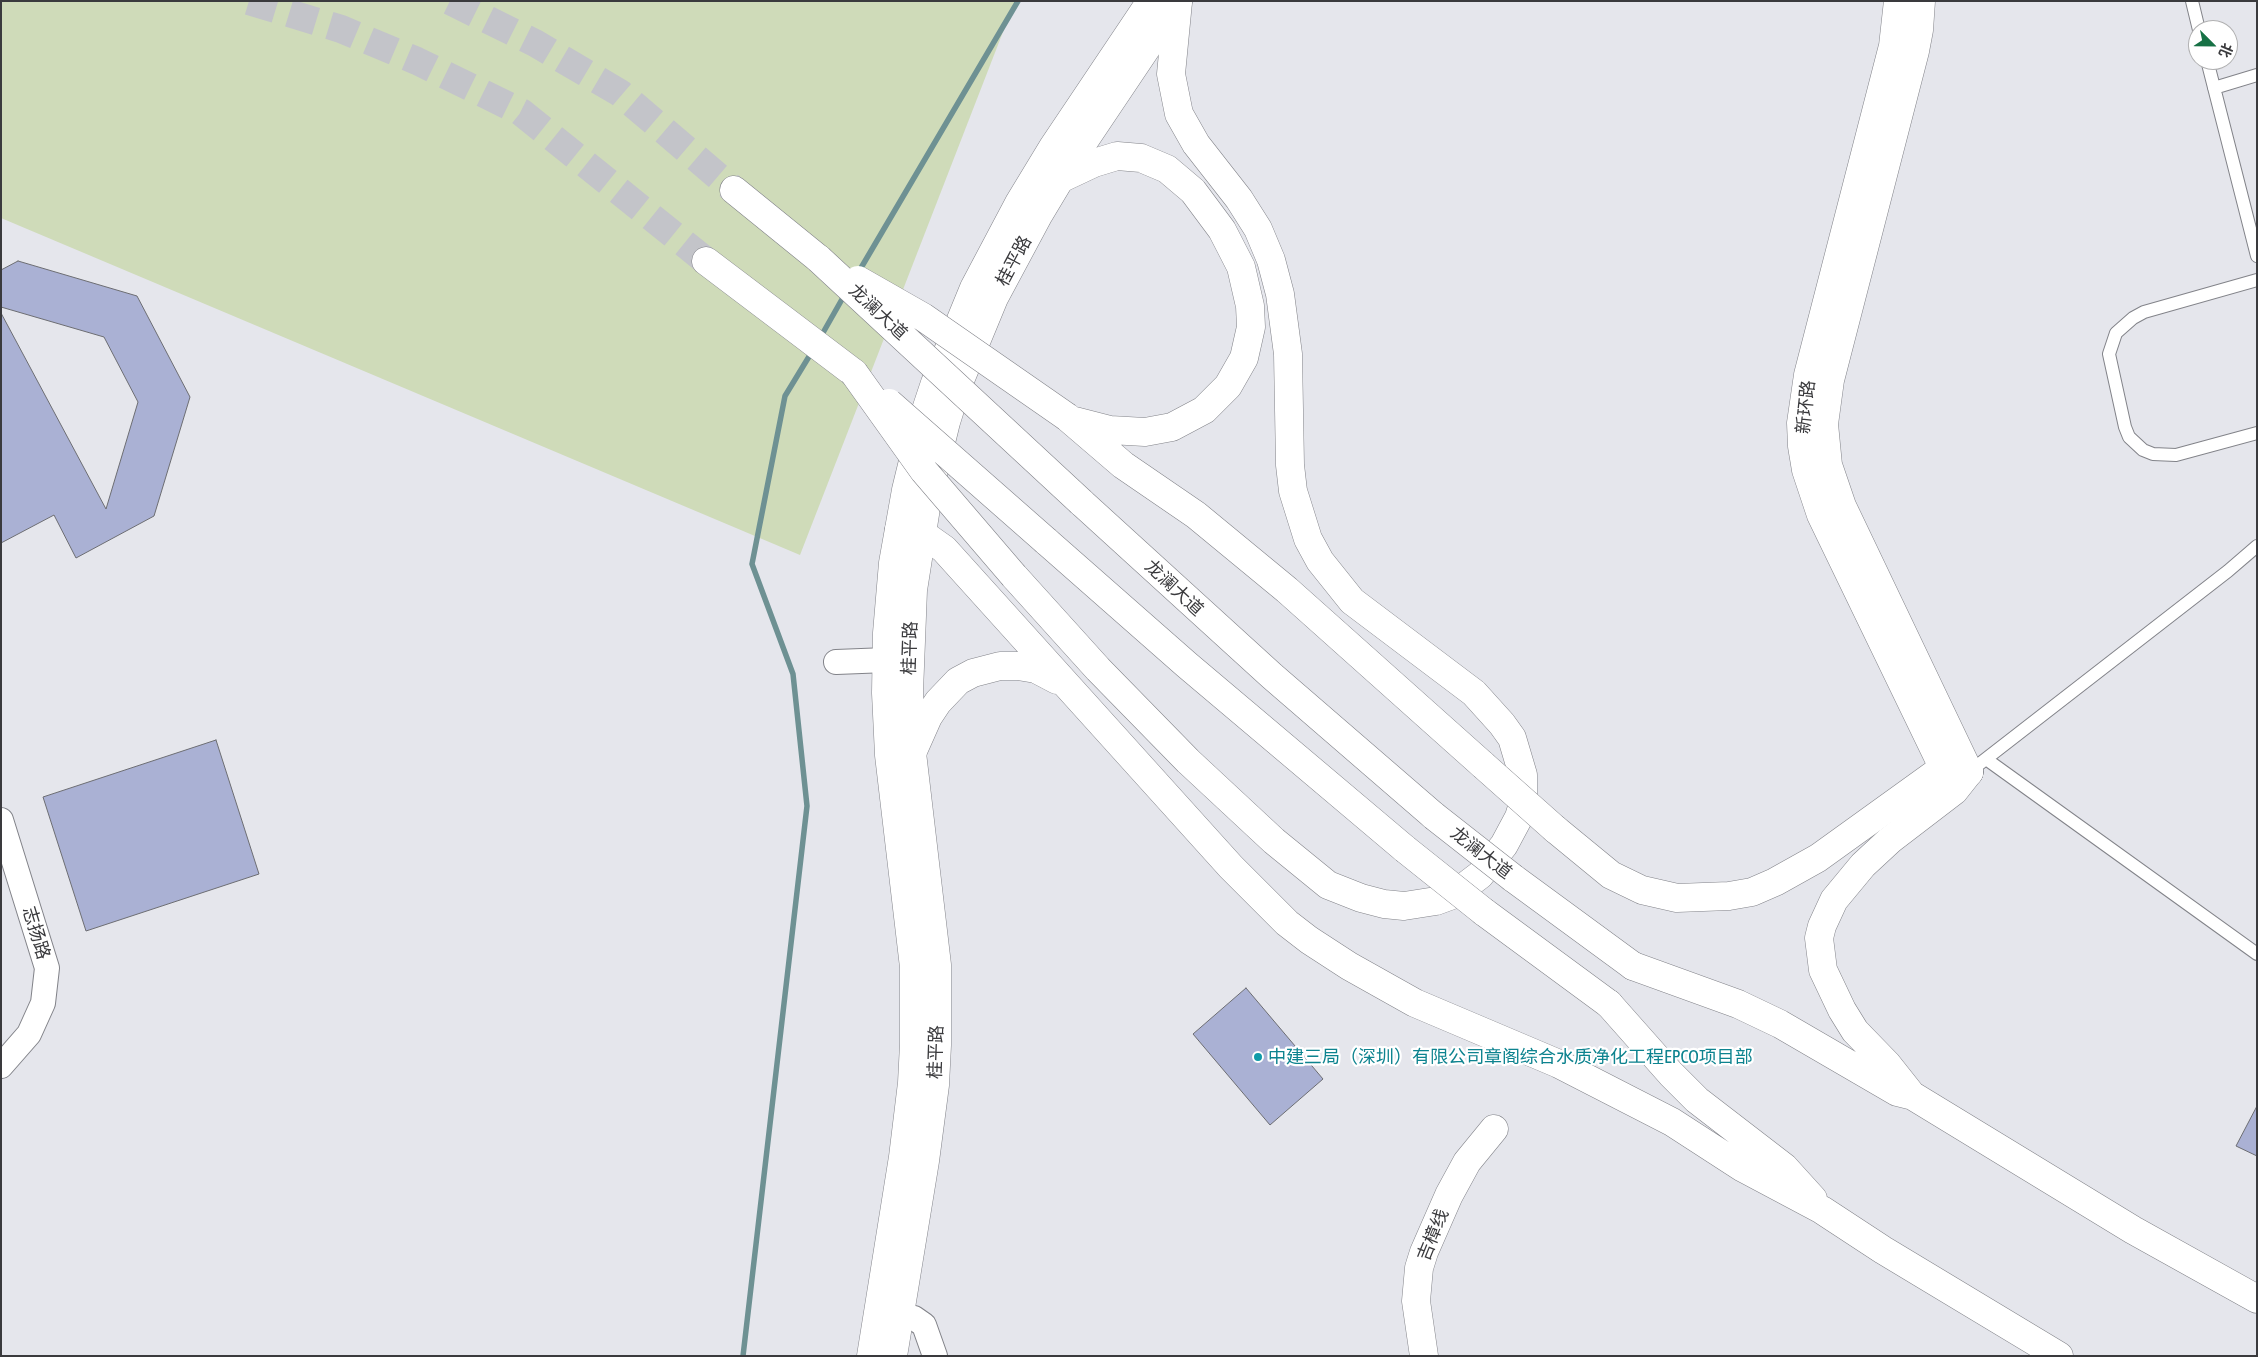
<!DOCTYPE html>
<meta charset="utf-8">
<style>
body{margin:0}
#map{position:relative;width:2258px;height:1357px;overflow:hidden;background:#e5e6ec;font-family:"Asap Condensed","Noto Sans SC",sans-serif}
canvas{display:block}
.frame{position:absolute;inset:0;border:2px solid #3a3a3d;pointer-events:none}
.north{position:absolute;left:2188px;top:20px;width:50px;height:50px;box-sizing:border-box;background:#fff;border:1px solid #b0b0b1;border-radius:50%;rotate:113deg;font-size:14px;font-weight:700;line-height:20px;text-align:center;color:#3a3a3d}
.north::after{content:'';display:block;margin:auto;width:18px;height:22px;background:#177145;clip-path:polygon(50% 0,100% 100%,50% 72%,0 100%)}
</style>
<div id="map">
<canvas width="2258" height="1357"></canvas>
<div class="frame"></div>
<div class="north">北</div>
</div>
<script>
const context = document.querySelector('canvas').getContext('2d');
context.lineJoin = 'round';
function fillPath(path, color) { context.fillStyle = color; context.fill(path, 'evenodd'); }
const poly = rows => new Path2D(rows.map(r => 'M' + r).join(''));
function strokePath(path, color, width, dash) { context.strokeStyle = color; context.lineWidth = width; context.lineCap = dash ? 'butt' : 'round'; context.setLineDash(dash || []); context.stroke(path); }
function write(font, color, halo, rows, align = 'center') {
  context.font = font + ' "Asap Condensed","Noto Sans SC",sans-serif'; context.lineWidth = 4.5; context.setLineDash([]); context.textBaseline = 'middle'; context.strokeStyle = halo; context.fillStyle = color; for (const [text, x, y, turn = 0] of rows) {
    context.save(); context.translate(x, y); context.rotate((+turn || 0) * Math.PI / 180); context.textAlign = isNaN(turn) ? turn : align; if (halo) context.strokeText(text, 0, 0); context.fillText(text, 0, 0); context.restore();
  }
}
fillPath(poly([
 [1,1,1015,1,800,555,1,218]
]), '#cfdbb9');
strokePath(poly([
 [858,273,1018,1],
 [820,338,845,294],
 [743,1356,807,806,793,674,752,564,785,396,813,350]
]), '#6e9193', 5.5);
const building = poly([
 [18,261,137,296,190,397,154,516,76,558,54,515,1,543,1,313,106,509,138,402,104,337,1,307,1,270,18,261],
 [216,740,259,874,86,931,43,797,216,740],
 [1246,988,1323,1079,1270,1125,1193,1034,1246,988],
 [2257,1106,2257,1156,2236,1146,2257,1106]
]);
fillPath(building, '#aab1d4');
strokePath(building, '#6c6d72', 1);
strokePath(poly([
 [249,1,341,29,417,61,521,112,706,261],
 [450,1,535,43,620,93,734,190]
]), '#c3c4c9', 28, [28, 14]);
const service = poly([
 [2192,1,2199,30],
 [2207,60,2257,256],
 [2214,88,2257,75],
 [2257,280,2144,312,2133,318,2116,333,2109,354,2125,427,2129,437,2143,450,2153,454,2176,455,2257,433],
 [1986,759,2257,954],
 [1969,772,2228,571,2257,546]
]);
const minor = poly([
 [836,662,887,660],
 [1,820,47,968,43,1003,29,1034,1,1066],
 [900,1315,914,1318,924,1325,935,1356]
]);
const tertiary = poly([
 [1898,1,1893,46,1808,375,1801,423,1802,446,1806,470,1821,515,1954,790],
 [1921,1,1919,30,1915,51,1830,380,1824,424,1828,465,1842,506,1969,772],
 [871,1356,903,1157,912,1083,914,1044,914,967,889,755,886,693,887,633,893,563,906,490,924,416,935,383,974,288,1019,203,1053,147,1151,1],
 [893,1356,925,1161,935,1085,937,1045,937,965,912,753,909,692,913,590,928,495,946,422,956,390,994,298,1039,214,1072,159,1178,1],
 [1424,1356,1416,1301,1419,1268,1424,1252,1449,1195,1467,1162,1494,1129]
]);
const trunk = poly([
 [1060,179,1094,163,1117,156,1141,158,1167,169,1193,191,1222,230,1241,267,1250,306,1251,327,1244,358,1228,386,1204,410,1172,427,1145,432,1110,430,1075,421],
 [734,190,819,259],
 [706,261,854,373],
 [1067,417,1123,465,1196,515,1287,590,1483,765],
 [1081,502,1272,676,1434,816],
 [1046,541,1187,665,1405,849],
 [1014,576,1098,669,1188,761,1274,841,1328,885,1361,898,1384,904,1404,906,1436,901,1455,894,1480,875,1504,845,1519,817,1523,804,1523,775,1512,738,1502,724,1474,693,1352,601,1320,561,1308,539,1293,491,1290,465,1288,354,1280,294,1271,260,1258,229,1239,199,1196,144,1179,114,1171,74,1178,2],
 [1555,829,1611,875,1642,890,1677,898,1729,896,1752,892,1775,882,1818,858,1943,768,1969,772],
 [1513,878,1633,966],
 [1484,912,1609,1004]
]);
const motorway = poly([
 [899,530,927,537,944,549,1231,867,1287,923,1309,940,1349,966,1415,1003,1559,1064,1672,1122,1743,1168,1822,1210,1883,1250,2059,1356],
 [912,753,928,717,938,702,958,681,973,673,1000,666,1018,666,1036,669,1057,680],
 [1633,966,1738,1004,1780,1024,1897,1092,1913,1096,2133,1230,2257,1299],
 [1609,1004,1671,1074,1697,1100,1784,1167,1813,1199],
 [1910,1093,1887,1064,1855,1031,1842,1010,1823,970,1819,938,1822,926,1834,900,1863,865,1890,840,1954,791,1969,772]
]);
strokePath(service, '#828389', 14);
strokePath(minor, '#828389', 26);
strokePath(tertiary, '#828389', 29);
strokePath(trunk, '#828389', 29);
strokePath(motorway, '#828389', 29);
strokePath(service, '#fff', 12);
strokePath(minor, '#fff', 24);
strokePath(tertiary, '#fff', 28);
strokePath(trunk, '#fff', 28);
strokePath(motorway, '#fff', 28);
const trunkBridge = poly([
 [819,259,1081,502],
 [858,280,923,317,1067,417],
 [854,373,924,471,1014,576],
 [889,403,1046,541],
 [1483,765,1555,829],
 [1434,816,1513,878],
 [1405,849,1484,912]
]);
strokePath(trunkBridge, '#828389', 29, []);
strokePath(trunkBridge, '#fff', 28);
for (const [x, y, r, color] of [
 [1258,1057,5,"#0f9aa8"]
]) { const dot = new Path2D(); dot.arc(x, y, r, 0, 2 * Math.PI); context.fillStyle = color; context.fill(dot); strokePath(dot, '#fff', 2); }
write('18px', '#3a3a3d', '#fff', [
 ["桂平路",1014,261,-62],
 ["龙澜大道",878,312,43],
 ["新环路",1806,407,-84],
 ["龙澜大道",1174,588,43],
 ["桂平路",910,648,-88],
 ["龙澜大道",1481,853,38],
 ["志扬路",36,933,73],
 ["桂平路",936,1052,-88],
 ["吉樟线",1433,1235,-68]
]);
write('18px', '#0d838f', '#fff', [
 ["中建三局（深圳）有限公司章阁综合水质净化工程EPCO项目部",1268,1057]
], 'left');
</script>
